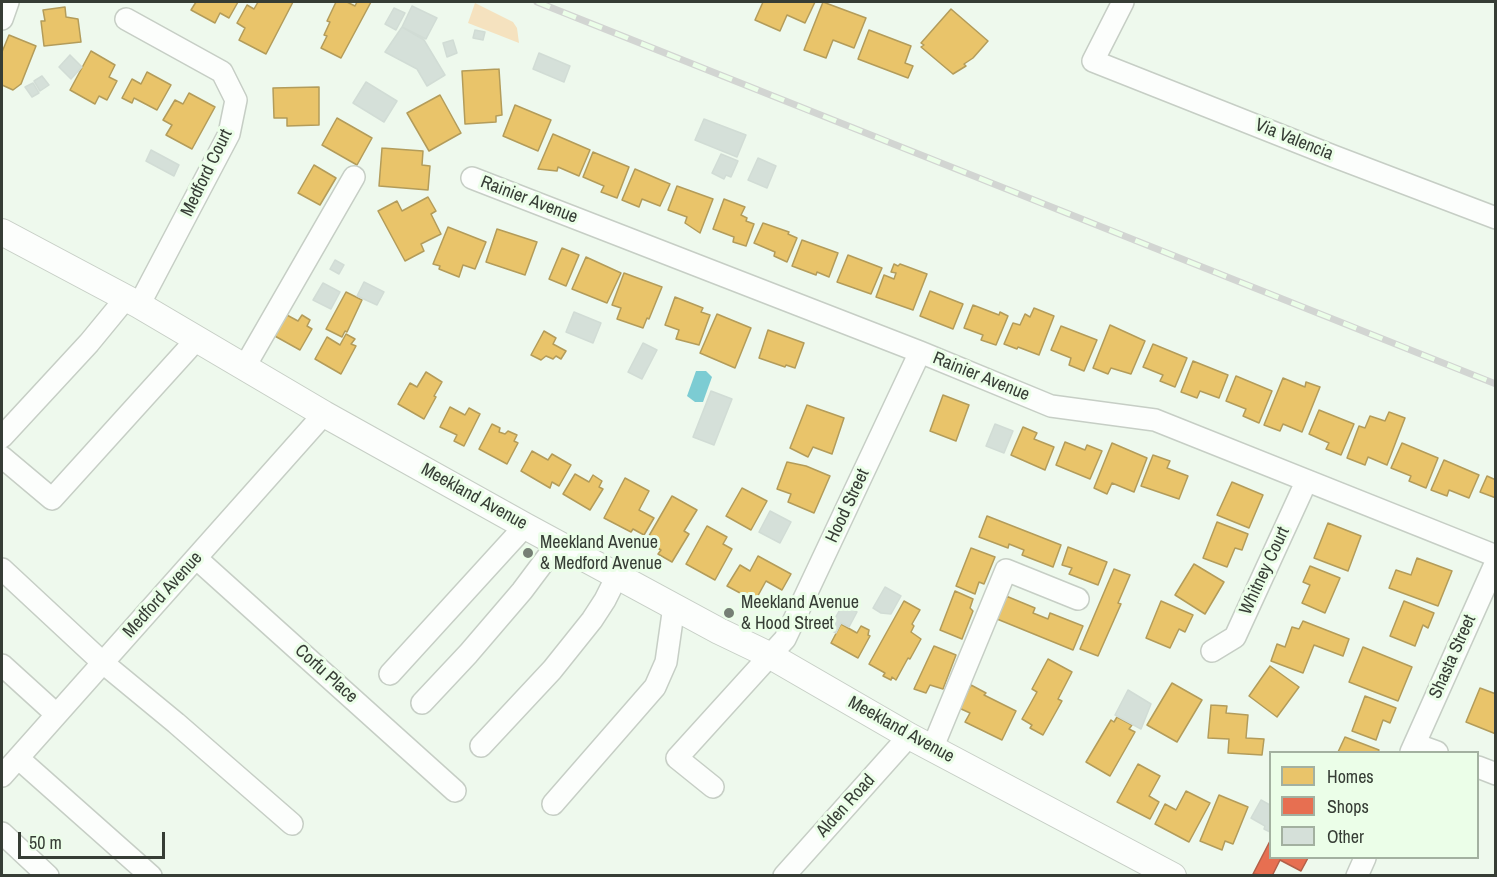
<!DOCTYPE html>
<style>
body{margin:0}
#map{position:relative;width:1497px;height:877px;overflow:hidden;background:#eef9ed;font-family:"Archivo Narrow",sans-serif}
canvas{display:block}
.frame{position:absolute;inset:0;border:3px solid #363d35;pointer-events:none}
.legend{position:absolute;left:1269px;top:751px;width:210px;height:108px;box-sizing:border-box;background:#ebfee8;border:2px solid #a3b1a0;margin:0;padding:8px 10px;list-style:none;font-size:18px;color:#363d35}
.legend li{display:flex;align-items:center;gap:12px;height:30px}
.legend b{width:30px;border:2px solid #a3b1a0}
.scale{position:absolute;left:18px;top:832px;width:147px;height:27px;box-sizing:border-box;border:3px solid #363d35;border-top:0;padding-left:8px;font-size:18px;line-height:21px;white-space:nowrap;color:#363d35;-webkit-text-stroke:4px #ebfee8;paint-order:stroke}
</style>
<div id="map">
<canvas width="1497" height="877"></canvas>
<div class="frame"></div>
<ul class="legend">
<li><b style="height:16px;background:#e9c46a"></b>Homes</li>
<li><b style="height:16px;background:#e76f51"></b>Shops</li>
<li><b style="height:16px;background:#d5e0d9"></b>Other</li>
</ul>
<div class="scale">50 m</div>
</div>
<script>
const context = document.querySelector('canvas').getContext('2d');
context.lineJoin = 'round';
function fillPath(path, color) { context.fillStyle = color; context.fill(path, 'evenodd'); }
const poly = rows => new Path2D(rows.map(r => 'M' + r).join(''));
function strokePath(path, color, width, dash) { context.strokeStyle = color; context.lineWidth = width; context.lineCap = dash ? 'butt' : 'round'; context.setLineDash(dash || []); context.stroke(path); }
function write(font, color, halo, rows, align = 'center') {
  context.font = font + ' "Archivo Narrow",sans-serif'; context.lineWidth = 6; context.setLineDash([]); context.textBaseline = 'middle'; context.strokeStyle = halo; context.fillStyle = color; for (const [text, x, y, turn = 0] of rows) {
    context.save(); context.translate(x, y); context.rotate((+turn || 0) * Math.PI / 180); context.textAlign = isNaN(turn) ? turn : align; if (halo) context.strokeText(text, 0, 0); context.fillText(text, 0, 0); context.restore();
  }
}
fillPath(poly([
 [475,3,513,22,517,28,519,43,468,23]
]), '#f5e2bf');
fillPath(poly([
 [696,371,706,371,712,377,703,402,695,402,687,396]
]), '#7cccd3');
const homes = poly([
 [196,2,238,2,229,18,220,13,215,23,191,10,196,2],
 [258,2,293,2,266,54,239,40,245,28,237,23,247,5,254,9,258,2],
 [336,2,347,2,355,6,357,2,371,2,341,58,321,48,327,36,324,35,330,22,327,21,336,2],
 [763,2,815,2,805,23,787,15,780,31,755,20,763,2],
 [823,2,866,18,854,48,833,40,826,58,804,50,823,2],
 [65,7,66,17,78,19,81,42,44,46,41,21,45,21,43,10,65,7],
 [951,9,988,41,973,58,964,64,966,66,953,74,921,47,924,45,921,43,951,9],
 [869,30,911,46,905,63,913,66,908,78,858,59,869,30],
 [9,35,36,46,21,84,13,90,2,85,2,52,9,35],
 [91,51,115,65,109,77,117,81,107,100,99,96,95,104,70,90,91,51],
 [499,69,502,115,496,116,496,122,465,124,462,71,499,69],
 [147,72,171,85,157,110,134,98,132,103,122,98,132,79,141,84,147,72],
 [319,87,319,125,287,126,287,118,274,118,273,88,319,87],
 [189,93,215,107,192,149,166,135,172,125,163,120,175,100,183,104,189,93],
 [440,95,461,133,429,151,407,113,440,95],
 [515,105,551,120,538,151,503,136,515,105],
 [337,118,372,138,357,165,322,145,337,118],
 [553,134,590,150,579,176,558,167,557,171,538,169,553,134],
 [382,148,423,151,422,165,430,166,428,190,379,186,382,148],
 [593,152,629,167,617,198,601,192,604,186,583,177,593,152],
 [314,165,336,178,320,205,298,193,314,165],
 [635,169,670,184,660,206,642,199,639,207,622,200,635,169],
 [677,186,713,199,700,233,685,223,687,217,668,210,677,186],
 [428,197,436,211,431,214,441,234,421,244,424,251,405,261,378,211,397,201,402,211,428,197],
 [724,199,745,207,741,215,747,218,746,221,754,224,746,246,733,242,734,237,713,229,724,199],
 [763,223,789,232,788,234,797,238,787,262,774,256,775,252,754,243,763,223],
 [448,227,486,242,475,269,463,265,459,277,439,269,440,266,433,264,448,227],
 [497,229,537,242,525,275,486,262,497,229],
 [802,240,838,253,829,277,817,272,816,275,792,266,802,240],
 [562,248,579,255,566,286,549,279,562,248],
 [848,255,882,268,871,294,837,282,848,255],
 [586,257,621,273,607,303,572,289,586,257],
 [894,264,898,266,900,264,927,274,913,310,876,297,884,275,894,279,896,273,891,272,894,264],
 [624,273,662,287,649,319,647,318,643,328,617,319,621,308,612,305,624,273],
 [930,291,963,304,953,329,920,316,930,291],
 [346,292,362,300,347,332,345,331,342,337,326,329,346,292],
 [675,297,703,308,701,312,710,315,699,345,676,339,679,330,665,325,675,297],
 [973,305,999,315,1000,312,1008,316,996,345,981,340,983,335,964,328,973,305],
 [1034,308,1054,316,1039,355,1018,347,1017,349,1004,344,1013,323,1020,325,1025,314,1030,317,1034,308],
 [285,314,298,321,302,315,310,320,307,326,312,329,300,350,273,335,285,314],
 [717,314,751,328,735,368,700,353,717,314],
 [1110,325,1145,341,1131,374,1111,368,1108,374,1093,368,1110,325],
 [1061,326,1097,340,1084,371,1069,365,1071,358,1051,350,1061,326],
 [768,330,804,343,795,368,786,365,785,367,759,358,768,330],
 [544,331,556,338,553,344,566,351,561,359,556,356,553,359,546,356,541,360,531,355,544,331],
 [346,334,355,339,351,344,356,346,341,374,315,359,327,337,340,345,346,334],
 [1153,344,1187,358,1175,387,1160,381,1163,375,1143,367,1153,344],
 [1193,361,1228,375,1219,398,1200,391,1197,398,1181,392,1193,361],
 [426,372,442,382,434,396,436,397,424,419,398,404,410,383,417,387,426,372],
 [1236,376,1272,391,1259,423,1243,416,1246,409,1226,401,1236,376],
 [1283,378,1305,387,1306,382,1320,387,1302,432,1283,424,1280,431,1264,425,1283,378],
 [943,395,969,405,956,441,930,431,943,395],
 [807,405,844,418,832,454,813,447,808,457,790,448,807,405],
 [450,407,465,415,469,408,480,414,464,446,454,441,457,435,440,427,450,407],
 [1319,410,1354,424,1341,455,1326,449,1329,443,1309,434,1319,410],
 [1389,412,1405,418,1387,465,1368,457,1365,465,1347,458,1359,426,1365,428,1370,416,1385,421,1389,412],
 [492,424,500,428,499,432,505,434,508,431,517,435,514,441,518,443,507,464,479,449,492,424],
 [1023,427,1037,433,1034,439,1054,447,1045,470,1011,455,1023,427],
 [1065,442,1085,450,1087,445,1102,451,1090,479,1056,465,1065,442],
 [1112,443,1147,458,1134,492,1112,483,1107,494,1094,488,1112,443],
 [1402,443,1438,458,1426,488,1409,481,1411,476,1391,468,1402,443],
 [532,451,548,460,552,454,571,465,559,486,552,482,550,488,521,471,532,451],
 [1153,455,1170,461,1167,468,1188,476,1179,499,1141,486,1153,455],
 [1444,460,1479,475,1469,498,1449,490,1447,496,1431,490,1444,460],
 [787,462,806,466,830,476,814,513,788,502,791,494,777,489,787,462],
 [575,474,589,482,593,475,602,481,599,487,603,489,590,510,563,494,575,474],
 [1487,476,1496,480,1496,498,1480,492,1487,476],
 [625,478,649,491,639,510,654,518,644,535,633,529,631,532,604,518,625,478],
 [1232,482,1263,495,1249,528,1217,515,1232,482],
 [742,488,767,501,751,530,726,516,742,488],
 [672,496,697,510,684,531,689,534,672,562,658,554,661,550,646,541,672,496],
 [987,516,1061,545,1053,567,1022,555,1024,550,1009,544,1008,548,979,537,987,516],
 [1217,522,1248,534,1242,550,1235,548,1227,567,1203,558,1217,522],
 [1328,523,1361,536,1348,571,1314,558,1328,523],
 [707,526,727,537,723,544,732,549,715,580,686,564,707,526],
 [1068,547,1107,562,1098,585,1069,574,1072,568,1062,565,1068,547],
 [971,548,995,557,984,584,979,582,975,594,956,586,971,548],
 [758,556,791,574,782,590,766,581,755,601,727,586,740,565,750,571,758,556],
 [1417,558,1452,571,1438,606,1389,588,1396,570,1411,575,1417,558],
 [1194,564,1224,582,1205,614,1175,595,1194,564],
 [1310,566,1340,578,1325,613,1302,603,1310,585,1303,582,1310,566],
 [1114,569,1130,575,1118,603,1121,604,1098,656,1080,649,1114,569],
 [955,591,973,599,970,608,973,611,962,639,940,630,955,591],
 [1006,596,1035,608,1033,613,1048,619,1050,613,1083,626,1073,650,997,619,1006,596],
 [904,601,920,610,912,624,914,626,911,632,921,639,910,659,908,658,896,680,892,677,891,680,883,676,885,673,869,664,904,601],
 [1161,601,1193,615,1185,632,1179,629,1170,648,1146,638,1161,601],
 [1404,601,1434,613,1428,628,1423,625,1415,646,1390,636,1404,601],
 [1303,621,1349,639,1343,656,1314,645,1303,673,1271,661,1277,644,1285,647,1292,627,1299,629,1303,621],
 [841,624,857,633,861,626,869,630,868,635,870,636,858,658,831,643,841,624],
 [934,646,956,655,943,689,930,685,926,693,914,689,934,646],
 [1363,647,1412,667,1398,701,1349,682,1363,647],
 [1048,659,1072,672,1058,699,1062,701,1043,735,1030,728,1032,725,1022,719,1037,692,1032,689,1048,659],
 [1270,666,1299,687,1277,717,1249,696,1270,666],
 [1172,683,1202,700,1177,742,1147,725,1172,683],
 [971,685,986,693,984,695,1016,711,1002,740,965,722,970,713,959,708,971,685],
 [1480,688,1496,694,1496,734,1466,722,1480,688],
 [1365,696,1396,708,1390,723,1383,720,1376,740,1352,731,1365,696],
 [1211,705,1227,706,1226,713,1248,715,1246,738,1264,739,1262,755,1228,753,1229,739,1208,738,1211,705],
 [1117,717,1132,725,1129,729,1135,732,1110,776,1086,762,1111,720,1114,722,1117,717],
 [1345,737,1379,750,1378,752,1338,752,1345,737],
 [1138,764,1160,776,1149,796,1159,802,1150,819,1117,802,1138,764],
 [1186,791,1210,803,1189,842,1155,824,1165,804,1176,810,1186,791],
 [1219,795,1248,807,1233,844,1225,841,1222,850,1200,841,1219,795]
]);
fillPath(homes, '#e9c46a');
strokePath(homes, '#b39c5a', 1.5);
const shops = poly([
 [1270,841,1270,858,1308,858,1301,871,1280,860,1272,876,1253,874,1270,841]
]);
fillPath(shops, '#e76f51');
strokePath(shops, '#b26049', 1.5);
const building = poly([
 [412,6,437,18,426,39,402,27,412,6],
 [394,8,405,13,396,30,385,24,394,8],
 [402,27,424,40,445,75,427,86,417,69,385,52,402,27],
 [475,30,485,32,483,40,473,38,475,30],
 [453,40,457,53,447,57,443,43,453,40],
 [539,53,570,66,564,82,533,69,539,53],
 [70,55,82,67,71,79,59,67,70,55],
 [42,76,49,85,40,91,34,81,42,76],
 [366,82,397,101,384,122,353,103,366,82],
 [33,83,39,93,32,97,25,87,33,83],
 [704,119,746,135,737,157,695,140,704,119],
 [151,150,179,165,174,176,146,161,151,150],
 [721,154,738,161,731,177,726,175,724,179,712,173,721,154],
 [758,158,776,166,767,188,748,180,758,158],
 [335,260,344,265,339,274,330,269,335,260],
 [364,282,384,292,377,305,357,296,364,282],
 [323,283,340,292,331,309,313,300,323,283],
 [574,312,601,323,593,343,566,332,574,312],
 [643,343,657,350,642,379,628,372,643,343],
 [711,391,732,399,714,445,693,437,711,391],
 [995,424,1013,431,1004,453,986,446,995,424],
 [770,511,791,522,780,543,759,532,770,511],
 [885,587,901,596,891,614,881,613,873,608,885,587],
 [843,604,857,612,849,627,841,623,836,633,829,629,843,604],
 [1128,690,1151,704,1141,729,1115,715,1128,690],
 [1261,800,1270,805,1270,832,1264,829,1265,826,1251,818,1261,800]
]);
fillPath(building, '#d5e0d9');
strokePath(building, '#d1dcd5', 1.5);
const minor = poly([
 [1123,2,1093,61,1333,156,1496,218],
 [2,19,8,2],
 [126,19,222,72,236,100,229,134,139,305],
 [472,178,920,352,1051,406,1155,420,1496,556],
 [244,368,354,177],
 [2,437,89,343,126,298],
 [2,457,52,499,196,340],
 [196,558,455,791],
 [2,569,102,662,176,723,292,824],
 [1212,651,1235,637,1306,482],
 [2,665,56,714],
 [390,674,525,526],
 [422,703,468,654,522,591,558,543],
 [1415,744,1437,752],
 [481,746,552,670,592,620,605,600,617,576],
 [932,749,1006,570,1078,599],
 [1411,752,1496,562],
 [18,758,151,876],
 [1478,767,1496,774],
 [2,776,324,414],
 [713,787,677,758,785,639,920,352],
 [553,804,655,687,666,662,674,606],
 [2,833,48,876],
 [784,876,909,736],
 [1357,876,1365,858]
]);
const major = poly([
 [2,232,139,305,324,414,525,526,719,631,769,655,909,736,1173,876]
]);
strokePath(minor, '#c6cec5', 24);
strokePath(major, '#c6cec5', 28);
strokePath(minor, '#fcfefc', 21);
strokePath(major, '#fcfefc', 26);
const rail = poly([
 [537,2,1496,384]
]);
strokePath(rail, '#d2d5d2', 7);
strokePath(rail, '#ebfee8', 4.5, [14]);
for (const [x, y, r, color] of [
 [528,553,6,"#767f75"],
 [729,613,6,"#767f75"]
]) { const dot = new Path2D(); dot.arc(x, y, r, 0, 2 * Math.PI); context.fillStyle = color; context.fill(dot); strokePath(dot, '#ebfee8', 2); }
write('18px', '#363d35', '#ebfee8', [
 ["Via Valencia",1294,140,22],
 ["Medford Court",207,173,-64],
 ["Rainier Avenue",529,200,21],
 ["Rainier Avenue",981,377,22],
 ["Meekland Avenue",474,497,29],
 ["Hood Street",848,506,-65],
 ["Whitney Court",1265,571,-65],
 ["Medford Avenue",163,595,-48],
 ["Shasta Street",1453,657,-66],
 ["Corfu Place",326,674,42],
 ["Meekland Avenue",901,730,29],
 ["Alden Road",846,806,-48]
]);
write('18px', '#363d35', '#ebfee8', [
 ["Meekland Avenue",540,543],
 ["& Medford Avenue",540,564],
 ["Meekland Avenue",741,603],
 ["& Hood Street",741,624]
], 'left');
</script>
